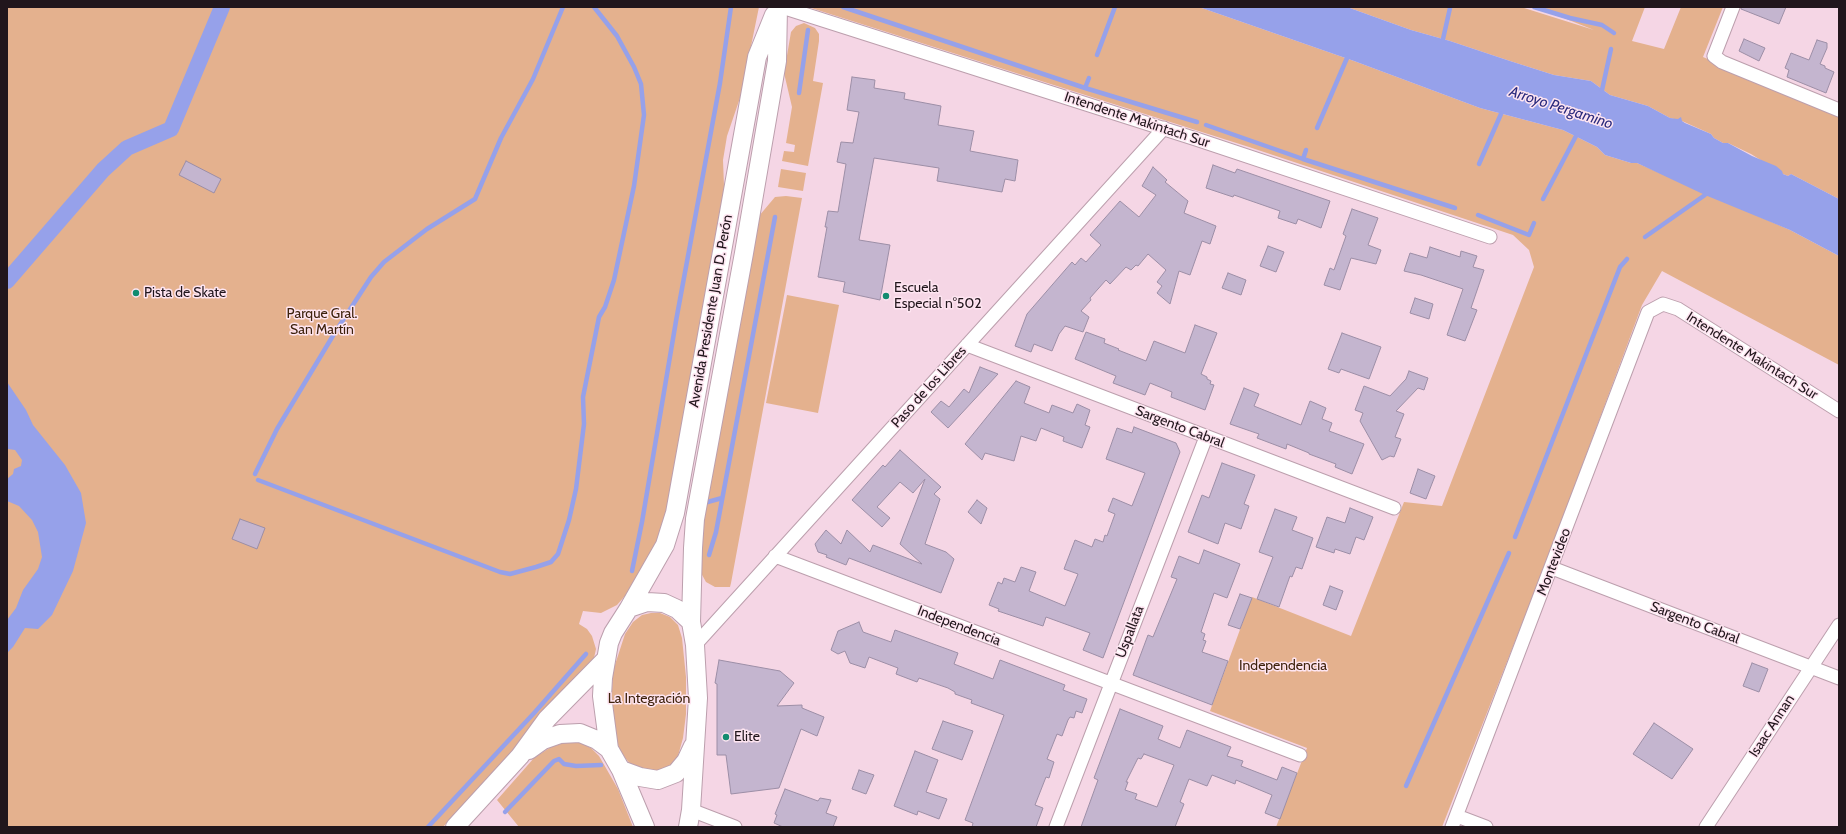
<!DOCTYPE html>
<meta charset="utf-8">
<style>
body{margin:0}
#map{position:relative;width:1846px;height:834px;overflow:hidden;background:#f5d6e5;font-family:Cabin,sans-serif}
canvas{display:block}
.frame{position:absolute;inset:0;border:8px solid #21161c;pointer-events:none}
</style>
<div id="map">
<canvas width="1846" height="834"></canvas>
<div class="frame"></div>
</div>
<script>
const context = document.querySelector('canvas').getContext('2d');
context.lineJoin = 'round';
function fillPath(path, color) { context.fillStyle = color; context.fill(path, 'evenodd'); }
const poly = rows => new Path2D(rows.map(r => 'M' + r).join(''));
function strokePath(path, color, width, dash) { context.strokeStyle = color; context.lineWidth = width; context.lineCap = dash ? 'butt' : 'round'; context.setLineDash(dash || []); context.stroke(path); }
function write(font, color, halo, rows, align = 'center') {
  context.font = font + ' Cabin,sans-serif'; context.lineWidth = 3; context.setLineDash([]); context.textBaseline = 'middle'; context.strokeStyle = halo; context.fillStyle = color; for (const [text, x, y, turn = 0] of rows) {
    context.save(); context.translate(x, y); context.rotate((+turn || 0) * Math.PI / 180); context.textAlign = isNaN(turn) ? turn : align; if (halo) context.strokeText(text, 0, 0); context.fillText(text, 0, 0); context.restore();
  }
}
fillPath(poly([
 [7,7,759,7,741,95,727,136,723,160,724,186,726,187,665,522,659,542,638,581,617,605,601,613,583,611,579,624,587,629,592,636,596,649,594,658,578,680,443,827,7,827],
 [808,7,1199,7,1354,61,1480,108,1563,130,1597,147,1605,155,1631,163,1637,163,1790,230,1839,256,1839,365,1662,271,1642,305,1547,560,1442,827,1276,827,1307,748,1210,711,1252,597,1351,636,1404,502,1442,506,1534,267,1529,250,1513,235,1249,147],
 [1347,7,1521,7,1594,30,1536,7,1645,7,1632,41,1664,49,1681,7,1723,7,1703,57,1839,116,1839,199,1791,174,1788,176,1783,174,1751,154,1728,143,1723,143,1714,138,1711,134,1682,121,1670,118,1648,106,1610,95,1591,81,1554,75,1510,61,1450,41,1411,30],
 [804,23,815,28,819,34,819,41,813,81,823,83,808,166,782,161,784,151,794,152,795,145,786,143,792,107,784,73,791,32,796,26],
 [781,169,806,173,803,191,778,187],
 [786,196,802,198,731,583,730,587,715,587,706,582,701,573,699,553,701,522,759,216,775,197],
 [787,295,839,305,818,413,766,403],
 [651,613,660,613,670,617,678,625,682,638,686,677,686,714,683,738,678,756,669,768,658,772,633,767,626,759,619,749,611,711,613,671,625,634,633,622,642,615],
 [570,741,581,743,591,748,599,756,618,789,633,827,519,827,497,800,534,758,551,747]
]), '#e4b18e');
fillPath(poly([
 [1199,7,1347,7,1411,30,1450,41,1510,61,1554,75,1591,81,1610,95,1648,106,1670,118,1678,119,1681,117,1682,121,1685,123,1711,134,1714,138,1723,143,1728,143,1752,156,1776,166,1782,171,1783,174,1788,176,1791,174,1839,199,1839,256,1790,230,1705,195,1637,163,1631,163,1605,155,1597,147,1563,130,1480,108,1354,61],
 [7,382,26,410,33,425,65,465,81,493,86,523,73,571,52,615,38,629,25,628,13,647,7,653,7,620,16,608,23,590,38,569,42,557,38,532,32,520,19,506,7,501,7,479,13,474,14,469,21,466,22,460,15,450,8,449,7,447]
]), '#96a1ea');
strokePath(poly([
 [843,7,1085,88,1197,122],
 [1534,7,1570,18,1602,25,1614,33],
 [1443,39,1450,8],
 [1097,55,1115,7],
 [1085,88,1089,78],
 [1602,90,1611,49],
 [799,93,808,30],
 [1206,125,1303,159,1455,208],
 [1317,128,1347,58],
 [1303,159,1306,150],
 [1479,164,1501,114],
 [1543,199,1576,136],
 [1478,215,1529,235,1534,223],
 [1645,237,1705,195],
 [255,474,277,429,334,334,371,277,384,262,427,229,475,199,501,138,533,79,563,7],
 [258,480,500,572,510,574,536,567,551,562,558,554,569,520,576,489,584,424,583,397,599,317,605,307,614,280,634,186,644,115,641,84,634,67,617,36,594,7],
 [704,503,722,498],
 [1515,537,1620,267,1627,259],
 [709,555,716,532,775,217],
 [632,571,642,522,676,321,720,83,731,7],
 [1406,786,1509,553],
 [505,812,554,761,559,759,564,764,576,766,601,765],
 [428,827,535,712,586,654]
]), '#96a1ea', 4.5);
strokePath(poly([
 [7,281,103,170,127,148,171,129,222,7]
]), '#96a1ea', 16);
const building = poly([
 [1741,7,1786,7,1779,24,1741,9,1741,7],
 [1744,39,1765,48,1759,61,1739,51,1744,39],
 [1817,40,1827,43,1827,48,1820,64,1825,66,1825,68,1834,72,1826,93,1787,77,1789,70,1785,68,1791,53,1809,60,1817,40],
 [852,77,875,80,874,88,905,93,904,99,941,106,938,125,974,131,970,151,1018,160,1015,181,1005,179,1002,192,937,181,939,168,874,158,859,240,890,245,880,300,843,292,845,282,818,277,827,227,825,227,828,211,838,212,846,164,837,162,841,142,853,143,859,112,847,110,852,77],
 [186,161,221,179,214,193,179,175,186,161],
 [1213,165,1235,173,1237,169,1330,201,1321,228,1298,219,1296,224,1278,218,1280,211,1234,195,1233,197,1206,188,1213,165],
 [1153,167,1167,180,1165,182,1188,201,1184,213,1216,226,1210,244,1202,241,1190,275,1179,271,1170,304,1157,293,1162,286,1157,282,1166,270,1148,254,1138,266,1136,265,1131,270,1126,267,1110,284,1106,280,1090,298,1091,300,1081,311,1089,317,1083,332,1065,326,1059,334,1052,351,1034,344,1031,352,1015,346,1027,314,1072,262,1075,265,1081,258,1086,262,1101,245,1090,235,1120,201,1139,217,1156,195,1142,186,1153,167],
 [1352,209,1378,218,1368,245,1381,250,1376,264,1351,258,1340,290,1324,285,1330,268,1334,270,1346,236,1343,234,1352,209],
 [1268,246,1284,252,1276,272,1260,266,1268,246],
 [1430,247,1460,257,1461,251,1477,256,1473,267,1484,270,1471,308,1477,310,1465,341,1447,335,1463,289,1421,275,1404,271,1410,253,1427,258,1430,247],
 [1228,273,1246,280,1241,295,1222,288,1228,273],
 [1415,298,1433,304,1429,319,1410,313,1415,298],
 [1195,325,1217,333,1201,374,1207,377,1207,379,1211,381,1210,384,1214,385,1205,410,1171,397,1172,392,1150,383,1145,395,1113,383,1116,376,1075,359,1086,332,1105,339,1104,343,1119,349,1118,350,1146,361,1154,341,1185,353,1195,325],
 [1342,333,1381,347,1369,379,1341,369,1339,373,1328,369,1342,333],
 [980,367,998,374,948,428,931,412,941,401,949,407,964,389,969,393,980,367],
 [1409,371,1428,378,1424,390,1418,388,1396,411,1404,414,1395,437,1401,439,1394,457,1390,456,1382,460,1360,421,1363,413,1355,410,1364,386,1390,396,1406,379,1409,371],
 [1016,381,1030,387,1024,403,1049,413,1052,405,1073,413,1077,404,1090,410,1085,425,1090,427,1082,448,1063,441,1064,437,1041,428,1036,441,1021,436,1014,461,985,453,982,460,965,444,1016,381],
 [1244,388,1259,394,1254,406,1301,425,1310,401,1326,408,1322,419,1332,423,1329,431,1364,444,1352,474,1335,467,1336,464,1309,454,1309,453,1287,444,1286,449,1257,438,1259,434,1230,424,1244,388],
 [1134,427,1176,443,1180,452,1103,658,1083,650,1090,633,1046,617,1043,626,998,611,999,609,989,605,998,582,1002,584,1004,578,1015,582,1021,567,1036,572,1029,591,1065,606,1078,574,1064,569,1075,540,1092,547,1095,539,1103,542,1105,535,1107,536,1115,514,1108,511,1113,498,1132,506,1145,473,1106,459,1117,428,1132,433,1134,427],
 [900,450,941,487,934,494,940,499,925,544,946,552,954,559,941,593,849,558,846,565,826,557,827,555,818,552,815,544,826,530,841,544,847,530,870,552,873,545,922,564,900,544,925,479,913,493,900,482,877,507,890,518,882,527,852,500,883,465,885,467,900,450],
 [1222,463,1255,475,1244,504,1249,506,1241,529,1225,523,1218,544,1188,532,1202,495,1209,498,1222,463],
 [1418,469,1435,476,1426,499,1410,493,1418,469],
 [977,500,987,508,981,524,968,512,977,500],
 [1350,508,1373,517,1364,540,1356,537,1350,554,1335,549,1334,553,1316,547,1327,517,1345,523,1350,508],
 [1275,509,1297,517,1292,530,1313,538,1302,569,1296,567,1292,577,1290,576,1279,607,1257,599,1273,557,1259,552,1275,509],
 [240,519,265,528,257,549,232,539,240,519],
 [1204,550,1240,564,1227,598,1214,593,1201,632,1205,634,1203,640,1206,641,1202,652,1228,661,1212,705,1133,675,1148,635,1153,637,1177,579,1171,577,1179,556,1199,564,1204,550],
 [1330,586,1343,591,1336,610,1323,605,1330,586],
 [1240,594,1252,598,1240,629,1228,625,1240,594],
 [859,622,863,632,891,642,895,630,958,653,954,664,993,679,1000,660,1065,685,1063,690,1087,699,1082,713,1076,711,1074,718,1070,717,1068,720,1062,736,1057,734,1047,759,1054,762,1049,778,1046,777,1035,805,1043,808,1036,827,972,827,973,823,965,820,1004,715,971,703,972,700,955,694,955,692,948,688,919,678,917,682,896,674,898,668,869,657,865,668,850,663,845,651,838,654,831,650,838,631,859,622],
 [719,660,780,671,794,683,777,706,802,705,802,708,824,717,817,736,801,729,779,788,731,794,726,755,717,755,717,684,715,683,719,660],
 [1752,663,1768,669,1759,692,1743,686,1752,663],
 [1120,709,1163,726,1158,739,1180,748,1187,730,1231,747,1227,756,1243,761,1241,766,1277,780,1282,767,1297,773,1280,819,1265,813,1272,795,1236,780,1235,784,1212,775,1207,786,1189,779,1180,802,1184,804,1175,827,1081,827,1098,780,1094,778,1120,709],
 [1144,754,1174,765,1157,807,1135,799,1137,794,1125,790,1128,782,1126,782,1138,758,1141,759,1144,754],
 [943,721,973,731,962,760,932,749,943,721],
 [1654,723,1693,749,1672,779,1633,754,1654,723],
 [915,751,938,760,926,792,947,799,939,819,918,811,917,815,894,806,915,751],
 [859,770,874,775,866,794,852,789,859,770],
 [785,789,818,801,820,798,831,800,826,813,837,817,833,827,783,827,774,823,777,815,775,814,785,789]
]);
fillPath(building, '#c4b5cf');
strokePath(building, '#9c8ea6', 1);
const street = poly([
 [782,7,1196,139,1490,237],
 [1733,7,1714,56,1722,62,1839,110],
 [967,345,1394,508],
 [775,556,1300,755],
 [1552,568,1839,678],
 [695,645,1164,128],
 [691,810,735,827],
 [1457,816,1486,827],
 [1056,827,1206,437],
 [1452,827,1648,312,1663,304,1678,309,1839,411],
 [1706,827,1839,625]
]);
const secondary = poly([
 [629,608,665,545,675,513,757,57,774,15],
 [691,622,677,609,664,603,647,602,629,608,613,633,609,643,603,678,602,696,609,749,621,770,640,777,658,780,676,773,686,761,693,746],
 [529,750,543,740,560,734,580,733,597,740,609,749],
 [621,770,645,827],
 [455,827,520,756,547,719,605,660],
 [688,827,691,810,698,698,695,645,691,622,693,548,695,519,744,253,777,61,778,7]
]);
strokePath(street, '#bc9fad', 15);
strokePath(secondary, '#bc9fad', 20);
strokePath(street, '#fff', 13);
strokePath(secondary, '#fff', 18);
for (const [x, y, r, color] of [
 [136,293,4,"#118c70"],
 [886,296,4,"#118c70"],
 [726,737,4,"#118c70"]
]) { const dot = new Path2D(); dot.arc(x, y, r, 0, 2 * Math.PI); context.fillStyle = color; context.fill(dot); strokePath(dot, '#fee5f1', 1.5); }
write('14px', '#21161c', '#fee5f1', [
 ["Intendente Makintach Sur",1137,120,18],
 ["Avenida Presidente Juan D. Perón",711,311,-80],
 ["Intendente Makintach Sur",1752,356,32],
 ["Paso de los Libres",929,387,-48],
 ["Sargento Cabral",1180,427,21],
 ["Montevideo",1554,562,-69],
 ["Sargento Cabral",1695,623,21],
 ["Independencia",959,626,21],
 ["Uspallata",1130,632,-69],
 ["Isaac Annan",1772,726,-57]
]);
write('14px', '#21161c', '#fee5f1', [
 ["Escuela",894,288],
 ["Especial n°502",894,304],
 ["Pista de Skate",144,293],
 ["Elite",734,737]
], 'left');
write('14px', '#3e220c', '#fee5f1', [
 ["Parque Gral.",322,314],
 ["San Martín",322,330],
 ["Independencia",1283,666],
 ["La Integración",649,699]
]);
write('italic 15px', '#2a2a7d', '#fee5f1', [
 ["Arroyo Pergamino",1561,108,18]
]);
</script>
